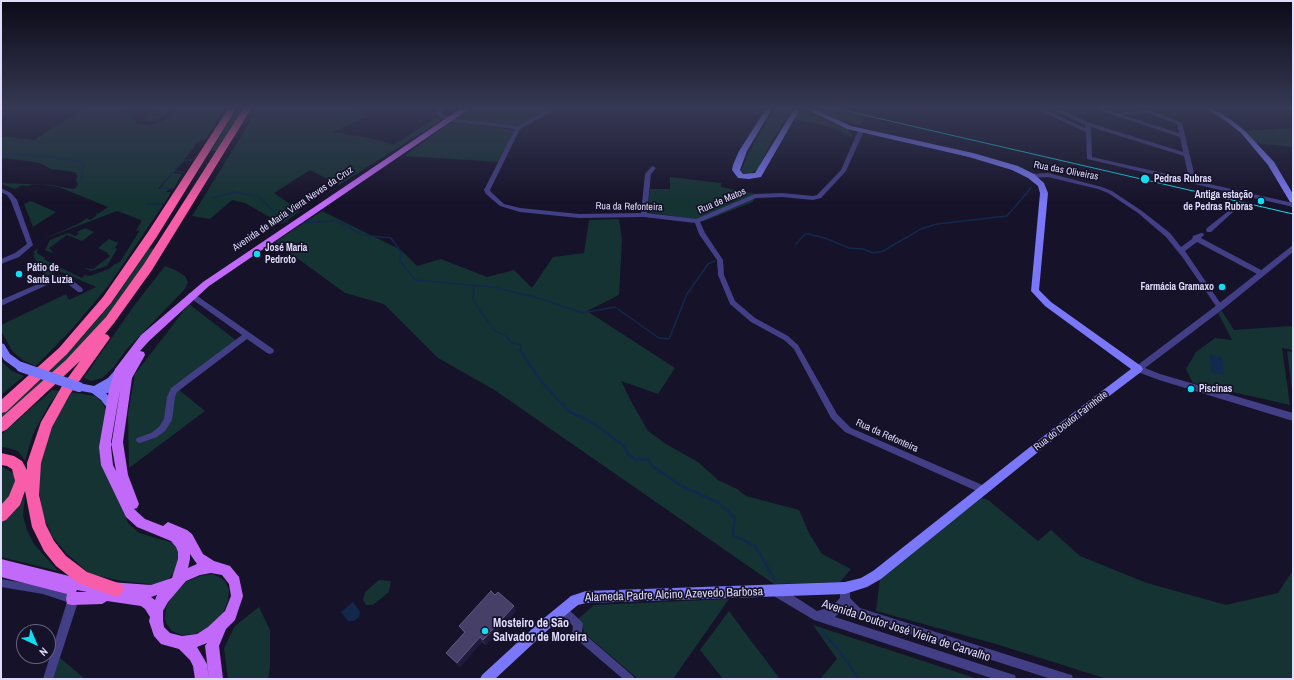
<!DOCTYPE html>
<meta charset="utf-8">
<style>
body{margin:0}
#map{position:relative;width:1294px;height:680px;overflow:hidden;background:#161229;font-family:"Archivo Narrow",sans-serif}
canvas{display:block}
.frame{position:absolute;inset:0;border:2px solid #dfdcfd;pointer-events:none}
.north{position:absolute;left:16px;top:624px;width:40px;height:40px;box-sizing:border-box;background:#161229;border:1px solid #66637e;border-radius:50%;rotate:136deg;font-size:11px;font-weight:700;line-height:16px;text-align:center;color:#dfdcfd}
.north::after{content:'';display:block;margin:auto;width:14px;height:18px;background:#12def3;clip-path:polygon(50% 0,100% 100%,50% 72%,0 100%)}
</style>
<div id="map">
<canvas width="1294" height="680"></canvas>
<div class="frame"></div>
<div class="north">N</div>
</div>
<script>
const context = document.querySelector('canvas').getContext('2d');
context.lineJoin = 'round';
function fillPath(path, color) { context.fillStyle = color; context.fill(path, 'evenodd'); }
const poly = rows => new Path2D(rows.map(r => 'M' + r).join(''));
function strokePath(path, color, width, dash) { context.strokeStyle = color; context.lineWidth = width; context.lineCap = dash ? 'butt' : 'round'; context.setLineDash(dash || []); context.stroke(path); }
function write(font, color, halo, rows, align = 'center') {
  context.font = font + ' "Archivo Narrow",sans-serif'; context.lineWidth = 3.5; context.setLineDash([]); context.textBaseline = 'middle'; context.strokeStyle = halo; context.fillStyle = color; for (const [text, x, y, turn = 0] of rows) {
    context.save(); context.translate(x, y); context.rotate((+turn || 0) * Math.PI / 180); context.textAlign = isNaN(turn) ? turn : align; if (halo) context.strokeText(text, 0, 0); context.fillText(text, 0, 0); context.restore();
  }
}
fillPath(poly([
 [83,109,124,109,138,124,148,126,166,119,179,109,224,109,216,122,213,124,215,124,205,139,196,143,194,148,158,189,170,189,166,192,171,192,164,204,151,204,163,205,109,285,72,329,36,366,24,361,13,352,1,331,1,325,66,294,69,300,96,287,59,271,45,277,33,255,35,254,33,252,38,248,37,253,45,258,44,259,47,261,82,278,85,275,90,276,109,269,115,264,120,262,140,230,136,231,141,222,141,220,117,211,41,240,78,224,87,218,90,220,97,215,96,212,98,214,108,207,59,187,37,184,26,186,22,185,15,189,1,184,1,183,50,185,74,189,78,185,76,181,77,176,75,172,51,169,39,163,28,161,1,158,1,136,34,140],
 [158,109,172,109,159,119,151,122,144,120,143,118,146,115],
 [237,109,242,109,217,151,211,151],
 [256,109,358,109,366,117,333,132,380,140,393,145,436,118,442,120,339,185,310,170,274,193,300,211,282,224,245,203,232,200,210,219,192,216,245,130],
 [470,109,547,109,550,110,520,127,461,120,457,116],
 [774,109,792,109,773,139,758,169,751,174,744,173,741,171,749,152],
 [816,109,834,109,863,116,864,118,860,125,833,117],
 [799,112,808,112,848,130,852,134,852,137,827,126,794,119],
 [454,122,514,130,501,162,404,156,448,124],
 [1293,128,1293,147,1255,143,1246,131],
 [173,173,182,174,174,188,160,188],
 [670,177,721,183,721,187,756,194,753,202,704,221,647,212,650,189,670,189],
 [31,201,56,212,33,227,24,204],
 [322,211,401,250,417,266,441,259,487,277,514,270,532,288,553,257,584,253,589,220,619,219,622,240,619,295,587,311,675,368,658,394,621,381,632,403,648,431,666,444,698,462,718,480,737,489,746,496,799,510,809,533,822,554,851,569,840,582,774,584,493,389,438,358,384,304,345,293,275,242],
 [85,228,94,232,82,241,67,235,49,248,53,252,52,253,45,250,50,240,68,233,75,236,79,234,77,232],
 [109,239,118,243,115,248,117,249,107,266,91,271,84,268,93,269,110,256,107,254,108,253,98,248],
 [149,248,155,249,105,318,77,351,1,420,1,413,62,359,85,334,113,301],
 [165,266,175,270,185,276,188,282,185,289,125,351,114,367,102,378,91,381,84,378,133,307],
 [189,304,237,341,178,389,205,411,129,468,128,414,135,374],
 [1222,311,1234,330,1291,326,1293,329,1293,350,1282,348,1290,405,1193,383,1186,369,1196,352,1215,338,1232,340,1218,313],
 [1287,351,1293,352,1293,398],
 [1,361,12,371,24,376,1,395],
 [52,390,60,391,50,403,33,434,25,461,18,451,4,447,1,448,1,435],
 [70,392,95,396,102,402,106,410,102,451,128,523,139,533,174,543,177,547,179,553,177,569,166,582,152,587,149,584,122,581,90,574,66,553,52,536,43,515,39,491,39,473,43,450,53,424],
 [1,466,13,473,15,482,14,490,1,509],
 [25,496,23,516,27,530,34,544,58,571,1,557,1,522],
 [982,498,988,500,1038,541,1051,530,1080,556,1147,583,1226,605,1278,593,1293,570,1293,679,1107,679,996,644,876,611,880,578],
 [212,574,221,578,225,581,229,590,228,601,223,613,207,628,195,634,182,635,172,631,166,623,165,618,166,607,172,595,188,581,200,576],
 [379,580,391,581,389,592,373,605,366,605,363,600,365,592],
 [729,599,673,679,638,679,584,633,583,627,577,620,594,605],
 [259,607,270,630,270,668,268,679,228,679,224,648,235,626],
 [729,611,746,634,780,679,723,679,700,650],
 [813,625,978,679,820,679,837,659],
 [59,657,85,679,51,679]
]), '#153332');
fillPath(poly([
 [1210,354,1222,358,1224,375,1211,372],
 [353,602,360,612,359,617,354,621,348,621,341,612]
]), '#12294d');
strokePath(poly([
 [1,154,42,156,78,161,84,164,81,179],
 [175,171,184,172],
 [162,184,184,160,191,160],
 [160,188,173,189],
 [213,198,233,192,258,196,281,218,288,222],
 [147,204,163,204],
 [300,223,337,221,363,235,391,238,401,252,400,261,415,280,493,287,542,299,582,313,615,307,659,338,669,339,687,294,708,264,715,261],
 [796,244,805,234,808,234,825,238,849,248,863,249,873,253,883,251,921,229,937,224,1007,216,1031,188],
 [474,285,473,299,478,308,495,331,504,335,511,342,521,345,521,351]
]), '#12294d', 1.5);
strokePath(poly([
 [520,350,541,381,568,411,593,423,624,446,628,454,636,460,648,459,652,466,680,485,719,503,735,518,733,535,755,546,775,580],
 [821,630,840,652,859,679]
]), '#12294d', 2.5);
fillPath(poly([
 [438,109,442,109,443,114,445,116,456,119,517,126,551,109,557,109,520,129,490,190,491,192,504,204,520,208,579,214,641,213,645,174,651,167,653,166,656,168,651,174,647,213,696,219,755,194,782,193,813,196,817,195,841,170,858,131,859,130,863,130,864,131,846,171,821,198,813,200,782,197,756,198,700,222,705,233,723,260,724,275,735,301,755,318,788,336,798,345,837,414,851,428,987,487,988,490,987,493,984,494,981,493,845,432,831,418,794,349,784,340,751,322,730,304,718,275,717,260,699,234,695,223,644,217,579,218,520,212,500,206,486,194,484,190,515,129,453,122,441,118,437,114,438,109],
 [1038,109,1044,109,1085,128,1085,125,1051,109,1058,109,1090,123,1183,152,1180,137,1095,109,1103,109,1117,113,1150,110,1182,123,1196,181,1293,203,1293,207,1087,159,1086,132,1038,110,1038,109],
 [1147,113,1177,124,1179,133,1123,115,1147,113],
 [1091,127,1184,156,1189,179,1092,157,1091,127],
 [1048,173,1102,187,1112,191,1142,211,1170,233,1181,247,1192,239,1193,236,1201,233,1203,233,1204,235,1201,238,1263,271,1264,273,1261,275,1259,275,1197,242,1185,251,1223,307,1222,309,1218,309,1183,258,1166,237,1138,213,1108,193,1098,189,1048,177,1031,178,1028,176,1031,174,1048,173],
 [1,188,11,193,17,200,33,245,19,257,1,264,1,259,15,253,27,244,11,201,7,195,1,192,1,188],
 [1231,209,1233,210,1234,211,1233,212,1211,232,1207,232,1206,230,1207,228,1231,209],
 [59,275,67,276,82,288,83,290,82,292,78,292,63,280,60,279,1,306,1,300,59,275],
 [189,293,193,293,273,349,274,351,273,353,270,354,267,353,247,339,177,392,175,397,172,420,165,431,157,437,140,443,137,442,136,440,137,438,151,433,159,427,164,419,167,397,171,388,242,335,189,297,188,295,189,293],
 [1,579,43,586,75,596,77,605,53,679,43,679,67,602,43,594,1,587,1,579],
 [563,605,566,607,581,621,583,624,582,632,633,676,635,679,623,679,574,637,572,634,573,626,560,613,558,610,560,607,563,605]
]), '#423f86');
fillPath(poly([
 [1293,245,1293,252,1223,309,1145,368,1160,374,1293,413,1293,421,1159,380,1135,371,1134,369,1135,367,1217,305,1293,245],
 [845,583,849,584,850,588,850,598,860,608,1068,674,1072,675,1073,679,1051,679,857,617,853,616,845,608,835,617,1011,674,1015,675,1016,679,994,679,814,620,772,595,771,591,772,587,776,586,780,587,817,611,831,607,840,598,840,588,841,584,845,583]
]), '#423f86');
fillPath(poly([
 [766,109,772,109,747,151,740,170,743,174,755,173,794,109,800,109,761,177,749,179,738,178,732,170,733,165,739,151,766,109],
 [806,109,814,109,851,126,973,153,1018,166,1034,174,1044,183,1048,193,1039,290,1051,302,1141,366,1143,369,1141,372,1079,419,881,579,867,587,845,594,586,603,578,605,551,627,495,679,480,679,482,675,543,619,571,596,586,591,845,582,861,578,873,571,1073,413,1131,369,1045,306,1031,291,1040,193,1038,186,1028,178,1012,170,969,157,847,129,806,109],
 [1206,109,1213,109,1230,119,1245,131,1274,162,1293,194,1293,203,1290,202,1268,165,1241,133,1226,121,1206,109],
 [1,343,4,344,10,354,24,364,26,367,24,370,18,370,4,360,1,355,1,343],
 [119,368,122,369,124,372,111,385,123,386,125,389,123,392,106,393,114,403,116,406,114,409,111,410,108,409,101,400,92,393,76,390,74,387,76,384,79,383,94,386,108,378,116,369,119,368]
]), '#7a78f8');
fillPath(poly([
 [460,109,469,109,209,286,149,341,140,351,144,352,145,355,132,378,123,442,128,475,139,504,137,508,134,509,145,519,163,526,168,522,187,530,192,534,203,554,214,561,230,566,239,577,243,596,235,620,226,629,219,646,223,679,209,679,205,646,207,643,197,647,207,664,209,679,195,679,193,666,190,660,179,649,161,644,154,636,149,621,150,617,145,609,141,606,107,601,102,604,72,605,67,604,66,599,67,594,1,577,1,559,77,578,96,581,151,585,172,578,178,559,178,552,176,547,171,541,137,527,126,517,101,465,99,447,109,390,115,369,141,335,203,282,460,109],
 [121,385,111,442,116,471,113,465,111,447,121,385],
 [190,554,197,564,188,568,190,559,190,554],
 [211,573,222,575,229,584,231,596,225,611,208,627,197,634,182,636,170,633,164,627,163,621,163,611,168,602,186,581,200,575,211,573],
 [77,590,87,592,76,592,77,590],
 [157,595,155,600,151,597,157,595]
]), '#c169f8');
fillPath(poly([
 [228,109,236,109,156,238,111,303,67,354,6,412,1,413,1,400,59,348,103,297,148,232,228,109],
 [243,109,251,109,152,270,114,323,105,334,108,335,110,338,70,394,52,427,41,463,39,495,46,525,54,541,66,556,87,572,121,584,124,589,121,594,116,597,78,583,56,566,44,551,32,527,25,491,20,505,6,520,1,522,1,505,9,496,15,481,12,469,7,466,1,465,1,453,14,456,22,461,27,470,27,463,41,422,62,386,80,361,6,430,1,432,1,418,66,360,106,317,144,264,243,109]
]), '#f75da8');
strokePath(poly([
 [838,109,1293,214]
]), '#12def3', 1);
strokePath(poly([
 [21,367,79,387]
]), '#7a78f8', 10);
fillPath(poly([
 [516,611,486,645,482,642,460,667,446,653,464,633,459,626]
]), '#342c56');
fillPath(poly([
 [514,606,516,611,486,645,483,640],
 [480,637,482,642,460,667,457,663]
]), '#201a3c');
const building = poly([
 [491,591,495,595,498,592,514,606,483,640,480,637,457,663,446,653,465,632,459,626,491,591]
]);
fillPath(building, '#463f68');
strokePath(building, '#5e587f', 1);
const sky = context.createLinearGradient(0, 0, 0, 204);
sky.addColorStop(0, '#0c0a17');
sky.addColorStop(0.53, '#363954');
sky.addColorStop(1, '#36395400');
context.fillStyle = sky;
context.fillRect(0, 0, 1294, 204);
for (const [x, y, r, color] of [
 [1145,179,5,"#12def3"],
 [1261,201,4,"#12def3"],
 [257,254,4,"#12def3"],
 [19,274,4,"#12def3"],
 [1222,287,4,"#12def3"],
 [1191,389,4,"#12def3"],
 [485,631,4,"#12def3"]
]) { const dot = new Path2D(); dot.arc(x, y, r, 0, 2 * Math.PI); context.fillStyle = color; context.fill(dot); strokePath(dot, '#161229', 1.5); }
write('10px', '#dfdcfd', '#161229', [
 ["Rua das Oliveiras",1066,171,11],
 ["Rua de Matos",722,201,-23],
 ["Rua da Refonteira",629,207,1],
 ["Avenida de Maria Viera Neves da Cruz",293,209,-34],
 ["Rua do Doutor Farinhote",1071,421,-38],
 ["Rua da Refonteira",887,436,24]
]);
write('bold 10px', '#dfdcfd', '#161229', [
 ["Pedras Rubras",1154,179],
 ["Antiga estação",1253,195,"right"],
 ["de Pedras Rubras",1253,207,"right"],
 ["José Maria",265,248],
 ["Pedroto",265,260],
 ["Pátio de",27,268],
 ["Santa Luzia",27,280],
 ["Farmácia Gramaxo",1214,287,"right"],
 ["Piscinas",1199,389]
], 'left');
write('12px', '#dfdcfd', '#161229', [
 ["Alameda Padre Alcino Azevedo Barbosa",674,595,-2],
 ["Avenida Doutor José Vieira de Carvalho",906,631,18]
]);
write('bold 12px', '#dfdcfd', '#161229', [
 ["Mosteiro de São",493,624],
 ["Salvador de Moreira",493,638]
], 'left');
</script>
